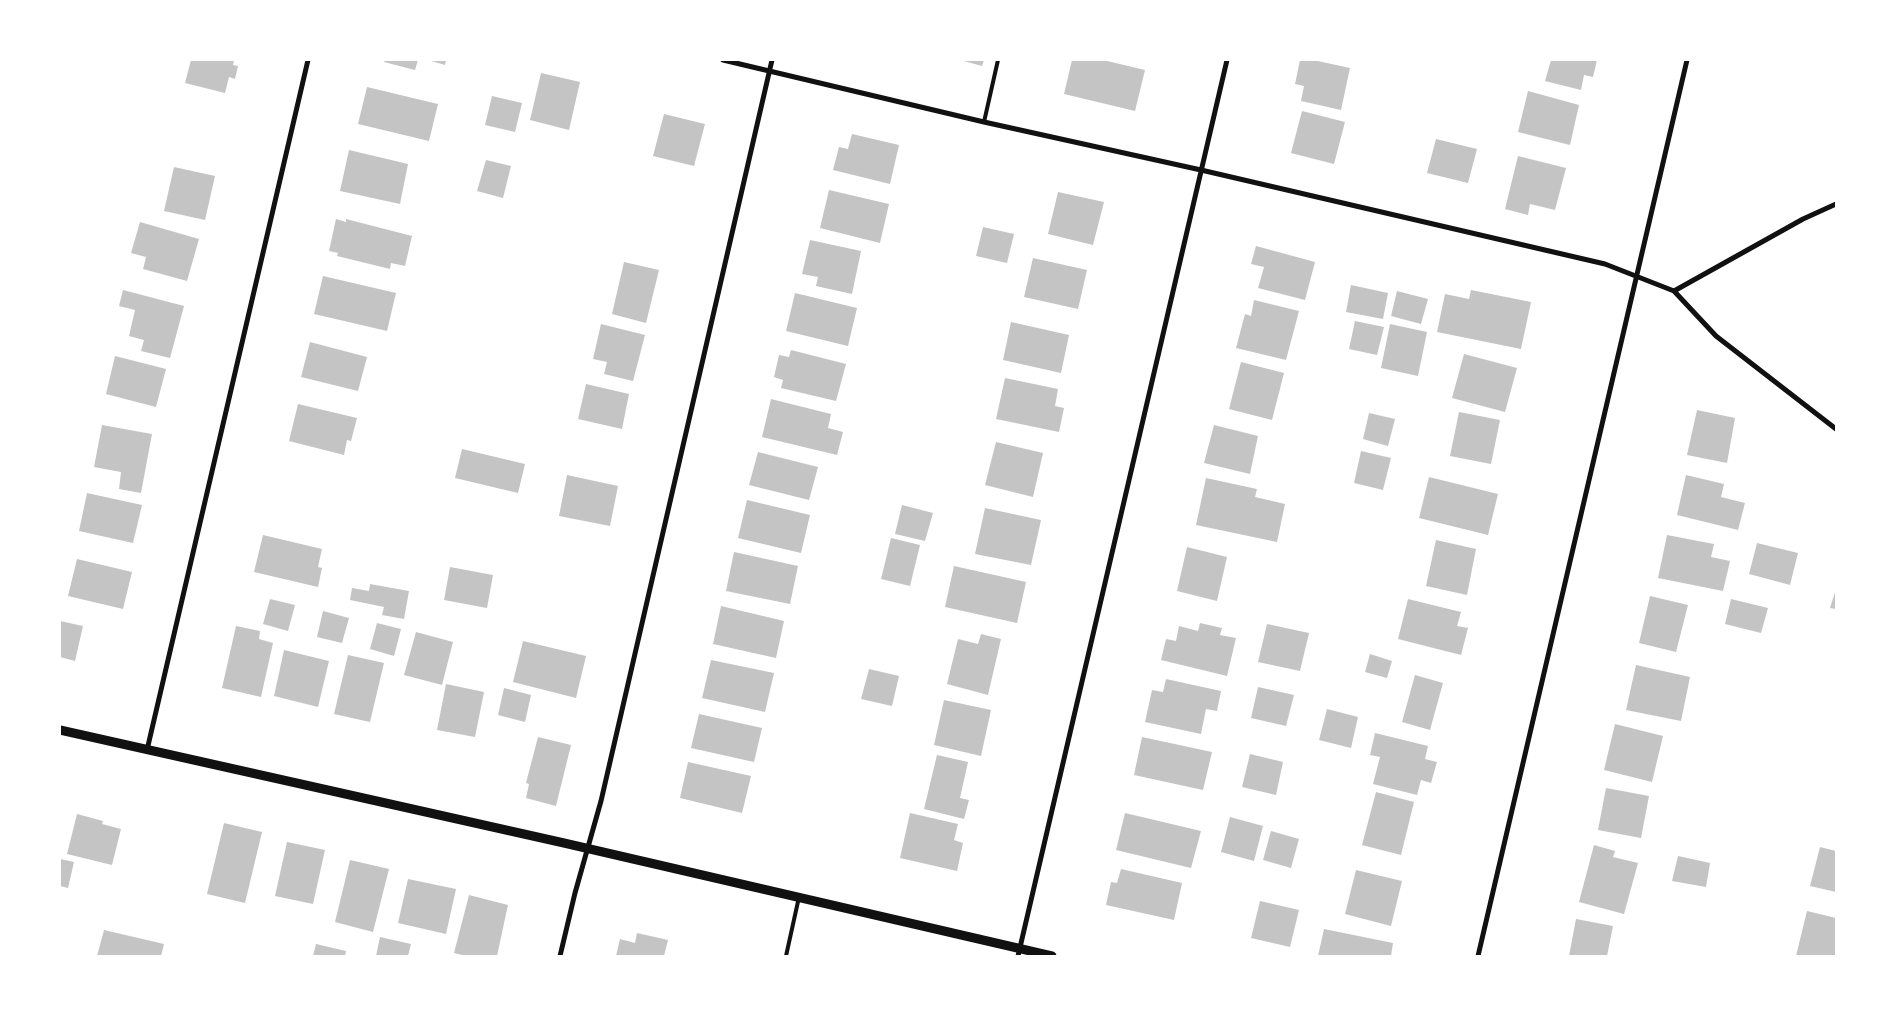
<!DOCTYPE html>
<style>
body{margin:0}
#map{position:relative;width:1896px;height:1016px;overflow:hidden;background:#fff;font-family:"Varela Round",sans-serif}
canvas{display:block}
.frame{position:absolute;inset:0;border:61px solid #fff;pointer-events:none}
</style>
<div id="map">
<canvas width="1896" height="1016"></canvas>
<div class="frame"></div>
</div>
<script>
const context = document.querySelector('canvas').getContext('2d');
context.lineJoin = 'round';
function fillPath(path, color) { context.fillStyle = color; context.fill(path, 'evenodd'); }
const poly = rows => new Path2D(rows.map(r => 'M' + r).join(''));
function strokePath(path, color, width, dash) { context.strokeStyle = color; context.lineWidth = width; context.lineCap = dash ? 'butt' : 'round'; context.setLineDash(dash || []); context.stroke(path); }
fillPath(poly([
 [191,60,234,60,233,65,238,66,235,79,229,77,225,93,185,83],
 [385,60,418,60,415,70,384,62],
 [428,60,446,60,445,65],
 [960,60,984,60,982,66],
 [1072,60,1103,60,1145,70,1135,111,1064,94],
 [1300,60,1313,60,1350,68,1341,110,1301,101,1304,86,1295,84],
 [1551,60,1597,60,1593,77,1584,75,1581,90,1545,81],
 [541,73,580,82,569,130,530,120],
 [367,87,438,104,429,141,358,124],
 [1528,91,1579,105,1570,145,1518,132],
 [492,96,522,103,515,132,485,125],
 [1302,111,1345,122,1334,164,1291,153],
 [664,114,705,124,694,166,653,156],
 [852,134,899,145,890,184,833,170,839,147,848,149],
 [1436,139,1477,149,1468,183,1427,173],
 [349,150,408,164,400,204,340,191],
 [1518,156,1566,168,1555,210,1530,204,1528,215,1505,209],
 [486,160,511,166,503,198,477,191],
 [174,167,215,176,205,220,164,211],
 [829,190,889,204,880,243,820,228],
 [1058,192,1104,202,1093,245,1048,234],
 [336,219,346,222,346,219,412,236,405,266,391,263,390,269,337,256,338,253,329,251],
 [140,222,199,239,187,281,143,269,146,257,131,253],
 [983,227,1014,234,1007,263,976,256],
 [810,240,861,251,852,294,816,286,818,277,802,274],
 [1256,246,1315,262,1305,300,1258,288,1264,267,1251,264],
 [1033,258,1087,270,1078,309,1024,297],
 [624,262,659,270,646,323,612,314],
 [323,276,396,293,387,331,314,314],
 [1351,285,1388,293,1383,319,1346,312],
 [123,290,184,306,170,358,141,351,144,340,129,336,135,310,119,306],
 [1471,290,1531,302,1521,349,1437,332,1445,294,1469,299],
 [1397,291,1428,299,1421,324,1391,316],
 [795,293,857,308,848,346,786,331],
 [1254,300,1299,311,1286,360,1236,348,1245,314,1251,316],
 [1355,321,1384,327,1377,355,1349,349],
 [1011,322,1069,335,1061,373,1003,360],
 [601,324,645,335,633,381,604,374,607,362,593,359],
 [1390,324,1427,332,1418,376,1381,368],
 [310,342,367,357,358,391,301,377],
 [791,350,846,364,836,401,781,388,783,380,774,377,779,355,789,357],
 [1464,354,1517,368,1505,412,1452,398],
 [115,356,166,369,156,407,106,394],
 [1241,362,1284,373,1272,420,1229,409],
 [1005,378,1058,389,1055,406,1064,408,1059,432,996,419],
 [586,384,629,394,622,429,578,419],
 [771,399,831,414,828,428,843,432,837,455,762,437],
 [298,404,357,418,351,441,347,440,344,455,289,441],
 [1697,410,1735,418,1727,463,1687,455],
 [1459,412,1500,420,1491,464,1450,456],
 [1369,413,1395,419,1388,446,1363,439],
 [102,425,152,434,141,493,119,489,121,472,94,467],
 [1214,425,1258,436,1250,474,1204,463],
 [996,442,1043,453,1033,497,985,485],
 [462,449,525,464,518,493,455,478],
 [1361,451,1391,458,1383,490,1354,483],
 [758,452,818,467,809,500,749,485],
 [567,475,618,486,610,526,559,516],
 [1686,475,1724,484,1721,497,1745,503,1738,530,1677,515],
 [1429,477,1498,494,1488,535,1419,518],
 [1206,478,1257,489,1255,497,1285,504,1277,542,1196,525],
 [87,493,142,505,133,543,79,531],
 [747,500,810,515,801,553,738,538],
 [902,505,933,513,925,541,895,534],
 [985,508,1041,520,1031,565,975,554],
 [263,535,322,549,318,567,322,568,318,587,254,572],
 [1667,535,1714,544,1711,557,1730,561,1723,591,1658,578],
 [891,538,920,545,910,586,881,579],
 [1436,540,1476,549,1467,595,1426,586],
 [1757,543,1798,553,1790,585,1749,574],
 [1187,547,1227,557,1217,601,1177,591],
 [734,552,798,566,790,604,726,591],
 [77,559,132,572,123,609,68,596],
 [954,566,1026,582,1017,623,945,607],
 [450,567,493,575,487,608,444,600],
 [370,584,409,591,404,619,382,615,384,607,350,600,352,588,369,591],
 [1836,589,1836,609,1830,608],
 [1650,596,1688,605,1676,652,1639,643],
 [270,599,295,605,288,631,263,624],
 [1408,599,1461,612,1457,626,1468,628,1461,655,1398,639],
 [1731,599,1768,608,1761,633,1725,624],
 [721,606,784,621,776,658,713,644],
 [323,611,349,618,342,643,317,637],
 [60,621,83,626,75,661,60,657],
 [377,623,401,629,394,656,370,649],
 [1200,623,1222,628,1220,635,1236,638,1227,676,1161,660,1166,639,1176,641,1179,626,1198,631],
 [1267,624,1309,633,1300,671,1258,662],
 [236,626,260,631,259,639,273,643,261,697,222,688],
 [416,632,453,642,442,685,404,675],
 [981,634,1001,639,988,695,947,684,958,639,978,644],
 [523,641,586,656,576,698,513,682],
 [284,650,329,661,318,707,274,696],
 [1370,654,1392,661,1387,678,1365,672],
 [348,655,384,663,370,722,334,714],
 [711,660,774,673,765,712,702,698],
 [1636,665,1690,677,1681,721,1626,710],
 [869,669,899,676,892,706,861,699],
 [1415,675,1443,683,1430,730,1402,722],
 [1166,679,1221,691,1217,711,1206,709,1201,734,1145,722,1152,690,1163,692],
 [446,684,484,692,475,737,437,730],
 [1258,687,1294,695,1286,726,1251,718],
 [504,688,531,695,525,722,498,715],
 [944,700,991,710,981,756,934,745],
 [1327,709,1358,717,1351,748,1319,740],
 [699,714,762,728,754,762,691,748],
 [1615,724,1663,736,1652,782,1604,770],
 [1375,733,1428,746,1425,759,1437,762,1431,783,1421,780,1417,795,1373,784,1380,757,1370,755],
 [538,737,571,745,556,806,526,798,529,784,526,783],
 [1142,737,1212,752,1203,790,1134,775],
 [1250,754,1283,762,1276,795,1242,787],
 [937,755,968,762,960,798,969,800,964,819,924,809],
 [688,762,751,776,742,813,680,798],
 [1606,788,1649,796,1641,838,1598,830],
 [1376,792,1414,802,1401,855,1362,845],
 [910,813,958,824,954,840,963,843,957,871,900,858],
 [1125,813,1201,831,1191,868,1116,850],
 [77,814,103,821,102,824,121,829,112,865,67,854],
 [1230,817,1263,826,1254,861,1221,852],
 [224,823,262,832,245,903,207,894],
 [1271,831,1299,839,1291,868,1263,860],
 [287,842,325,850,313,904,275,896],
 [1594,845,1615,851,1613,857,1638,863,1624,914,1579,902],
 [1820,847,1836,851,1836,892,1810,886],
 [1678,856,1710,863,1706,887,1672,881],
 [60,859,74,862,68,888,60,886],
 [350,860,389,869,373,932,335,922],
 [1121,869,1182,883,1174,920,1106,905,1111,882,1117,883],
 [1356,870,1402,881,1391,926,1345,914],
 [408,879,456,889,446,934,398,923],
 [469,895,508,905,497,956,467,956,454,953],
 [1260,901,1299,910,1290,947,1251,938],
 [1807,911,1836,918,1836,956,1796,956],
 [1576,919,1613,926,1607,956,1569,956],
 [1324,929,1393,943,1391,956,1318,956],
 [104,930,164,944,161,956,97,956],
 [637,933,668,940,664,956,616,956,620,939,635,943],
 [380,937,411,944,408,956,376,956],
 [316,944,346,951,345,956,313,956]
]), '#c4c4c4');
strokePath(poly([
 [984,122,998,60],
 [786,956,799,897]
]), '#111', 4);
strokePath(poly([
 [723,60,984,122,1201,170,1605,264,1674,291,1716,336,1836,429],
 [1674,291,1803,219,1836,204],
 [147,750,308,60],
 [560,956,575,893,601,801,772,60],
 [1018,956,1227,60],
 [1478,956,1687,60]
]), '#111', 5);
strokePath(poly([
 [60,730,564,843,1052,956]
]), '#111', 9);
</script>
